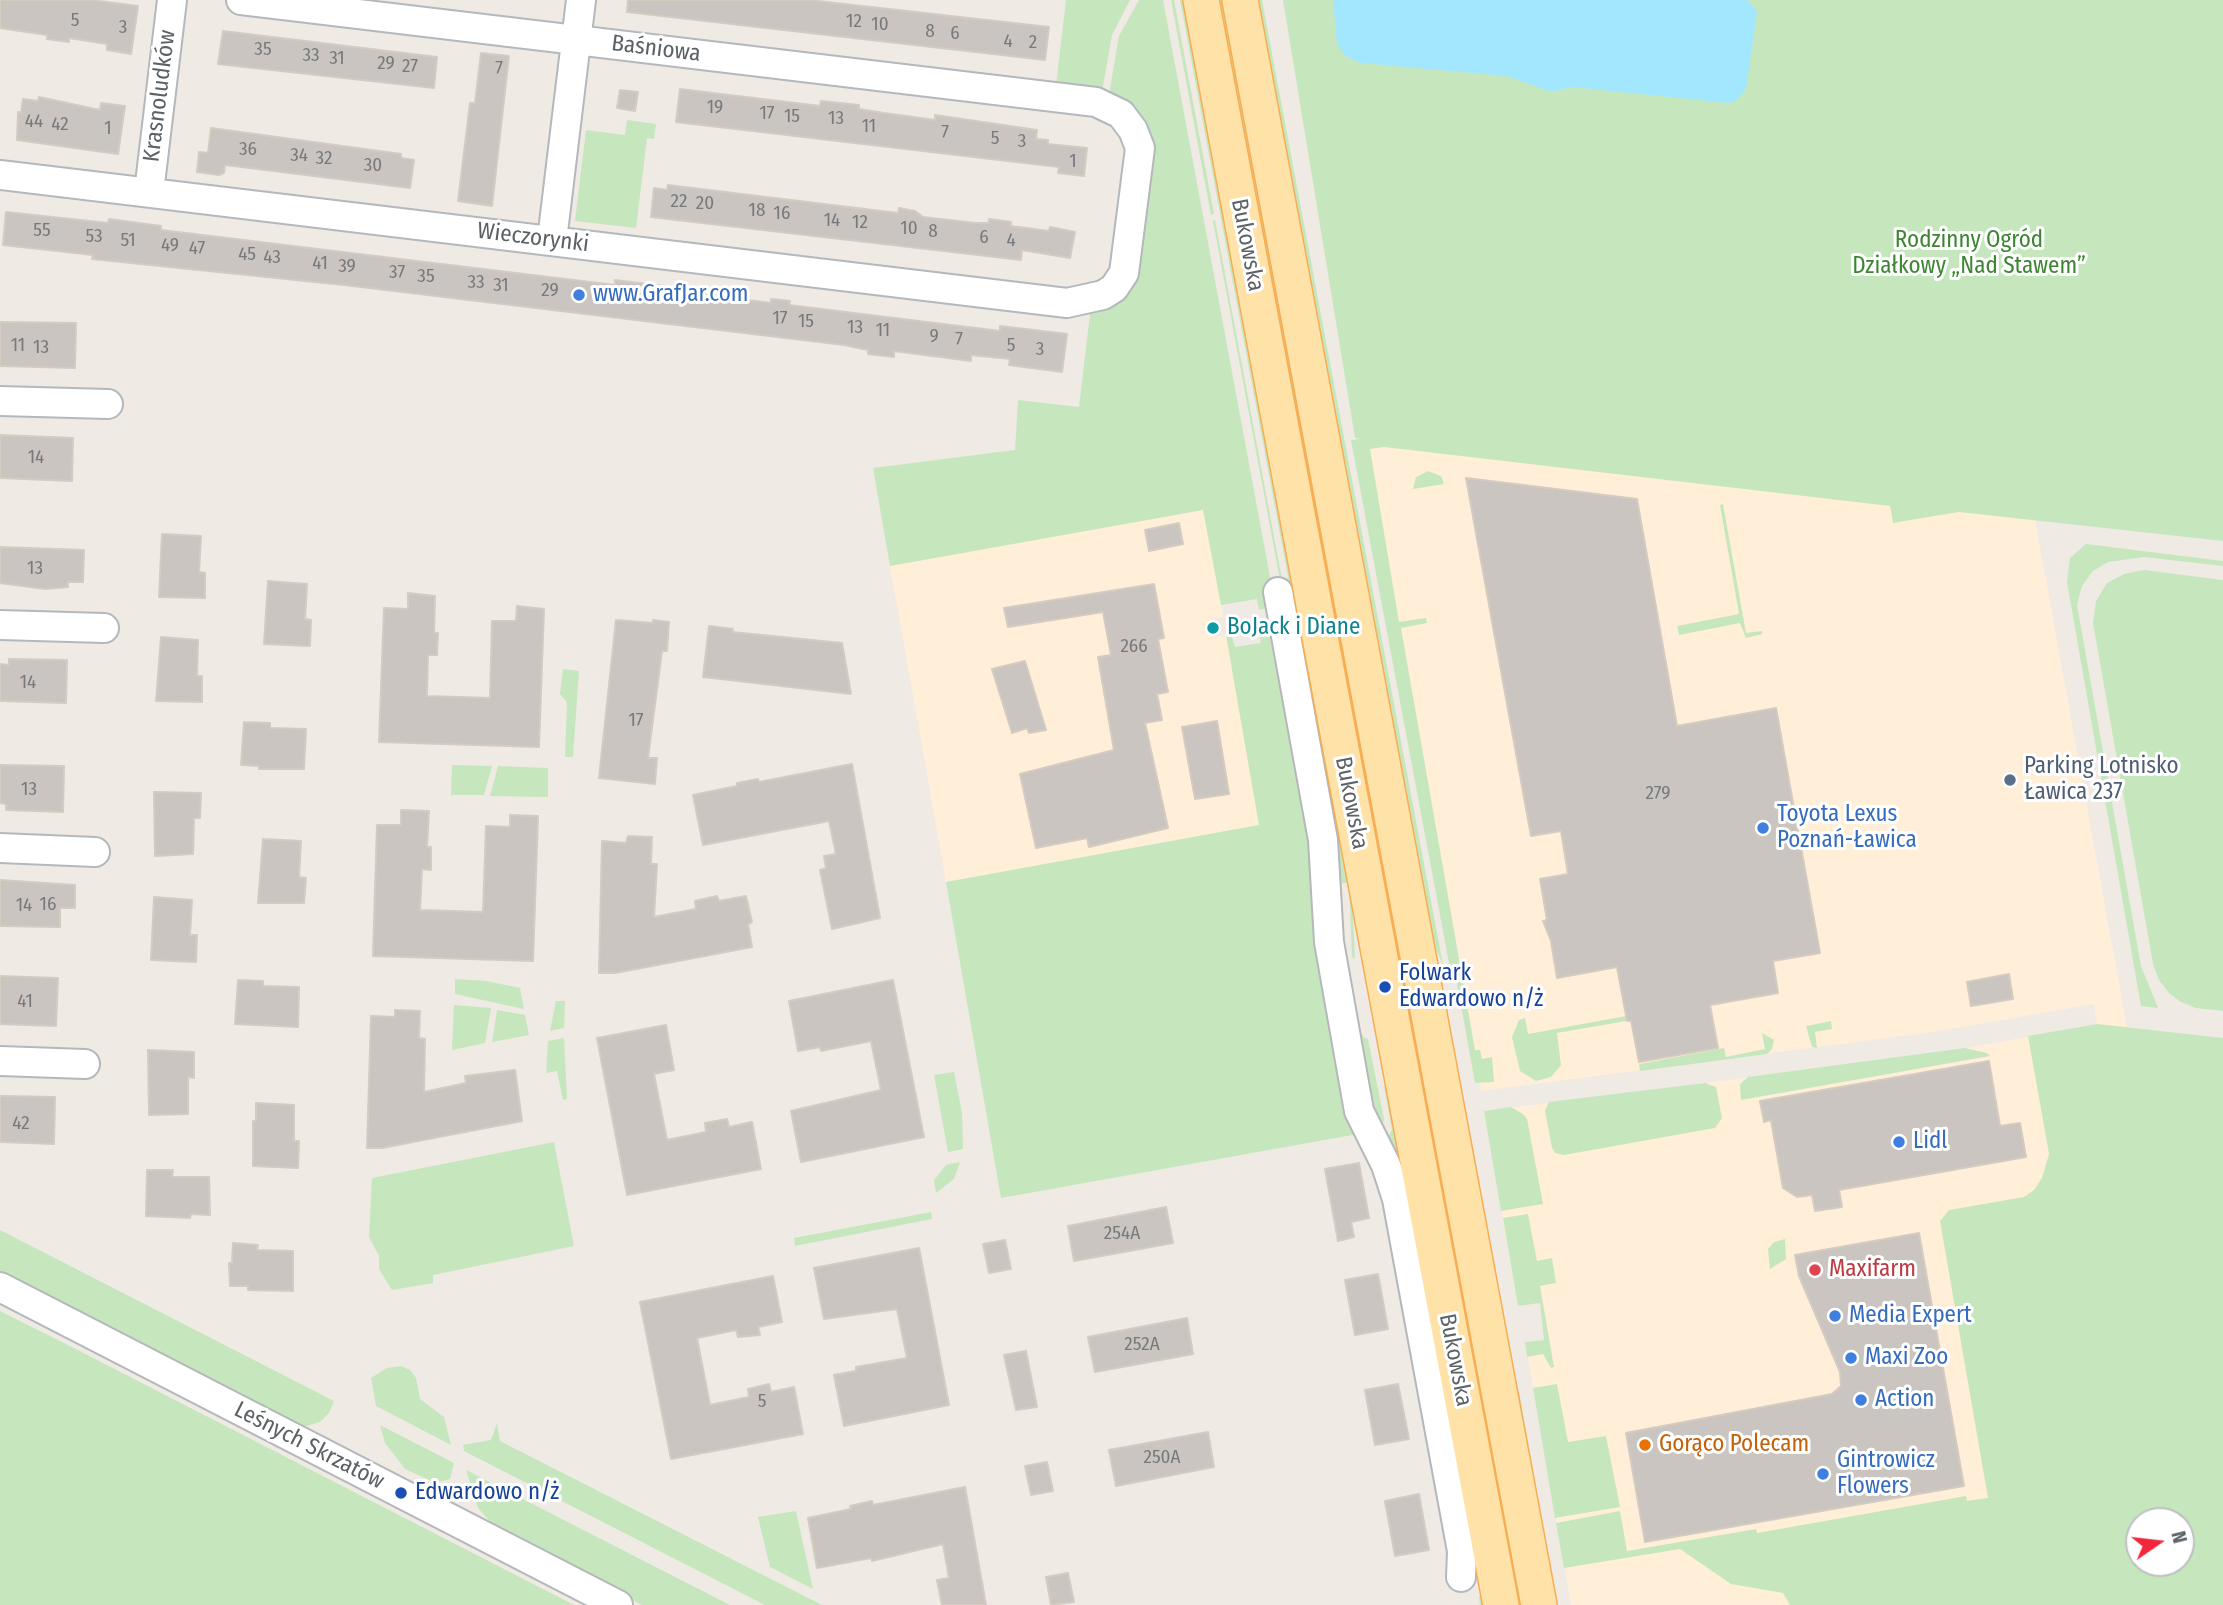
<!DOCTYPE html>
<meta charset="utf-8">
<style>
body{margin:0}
#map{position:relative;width:2223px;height:1605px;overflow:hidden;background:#efeae3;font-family:"Fira Sans Condensed",sans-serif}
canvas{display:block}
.north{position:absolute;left:2125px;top:1507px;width:70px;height:70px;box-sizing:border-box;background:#fff;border:2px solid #bdc0c1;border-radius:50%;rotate:76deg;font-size:19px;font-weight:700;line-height:28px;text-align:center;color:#5b6165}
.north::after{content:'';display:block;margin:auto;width:24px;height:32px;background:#f1273b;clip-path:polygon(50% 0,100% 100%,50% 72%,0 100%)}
</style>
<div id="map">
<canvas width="2223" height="1605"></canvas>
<div class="north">N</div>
</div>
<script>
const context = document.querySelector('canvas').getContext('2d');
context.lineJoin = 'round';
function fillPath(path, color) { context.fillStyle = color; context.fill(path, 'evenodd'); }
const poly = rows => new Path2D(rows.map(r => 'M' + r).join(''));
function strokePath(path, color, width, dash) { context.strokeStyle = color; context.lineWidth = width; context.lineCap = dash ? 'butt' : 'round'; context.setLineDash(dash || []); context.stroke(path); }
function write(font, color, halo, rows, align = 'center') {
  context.font = font + ' "Fira Sans Condensed",sans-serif'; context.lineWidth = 6; context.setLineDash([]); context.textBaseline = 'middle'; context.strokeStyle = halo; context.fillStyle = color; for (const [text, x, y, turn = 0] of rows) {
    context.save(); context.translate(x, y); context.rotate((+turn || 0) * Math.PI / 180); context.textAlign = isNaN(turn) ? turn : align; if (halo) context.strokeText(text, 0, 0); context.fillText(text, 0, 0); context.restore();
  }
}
fillPath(poly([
 [1366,440,2035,519,2127,1027,2097,1025,2029,1605,1571,1605,1525,1342,1544,1340,1540,1303,1518,1306,1484,1111,1934,1054,2097,1024,2094,1004,1933,1032,1481,1091],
 [1204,510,1223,617,1212,619,1214,637,1226,635,1259,825,946,882,890,566]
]), '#ffefd8');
fillPath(poly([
 [1066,0,1130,0,1112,35,1102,92,1056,85],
 [1139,0,1163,0,1273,593,1271,607,1259,610,1257,599,1221,605,1203,510,890,566,873,468,1015,450,1018,400,1079,407,1090,314,1114,304,1150,157,1109,94,1119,36],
 [1171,0,1174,0,1214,214,1211,215],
 [1180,0,1188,0,1351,876,1355,959,1352,957,1349,882,1339,884,1334,822],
 [1215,0,1226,0,1425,1065,1414,1068],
 [1259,0,1262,0,1443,965,1430,935,1255,6],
 [1283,0,2223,0,2223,541,1959,512,1893,523,1890,506,1384,447,1370,449,1399,622,1426,618,1427,623,1401,628,1475,1050,1480,1050,1482,1059,1492,1057,1494,1082,1475,1083,1455,972,1449,963,1351,440,1360,439,1355,438],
 [627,120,656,124,654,139,647,138,636,228,575,221,586,130,625,135],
 [1215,220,1284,590,1282,591,1213,221],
 [1428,471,1441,476,1444,484,1413,489,1416,477],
 [1723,504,1746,633,1762,631,1762,634,1746,638,1740,623,1679,635,1677,626,1739,614,1720,505],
 [2086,544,2223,561,2223,566,2144,557,2108,562,2093,571,2082,586,2077,605,2141,966,2158,1008,2141,1006,2067,582,2070,558],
 [2144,570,2223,580,2223,1011,2196,1008,2181,1002,2169,993,2159,980,2153,964,2093,623,2096,601,2107,583,2124,574],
 [1275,628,1358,1134,1001,1198,946,882,1259,825,1226,635,1231,634,1235,647,1261,643,1259,631],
 [563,669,579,671,573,757,565,757,567,702,560,694],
 [452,765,492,766,484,795,451,795],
 [498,766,548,768,548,797,490,796],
 [455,979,486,981,520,988,524,1009,455,994],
 [556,1001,565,1001,564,1028,550,1031],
 [454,1005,491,1008,485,1043,452,1050],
 [497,1010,525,1015,529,1035,492,1042],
 [1626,1016,1626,1021,1557,1033,1561,1065,1551,1077,1536,1081,1520,1071,1512,1037,1519,1020,1525,1018,1528,1034],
 [1831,1021,1832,1029,1815,1032,1817,1048,1812,1047,1806,1026],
 [2097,1024,2223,1038,2223,1605,1790,1605,1783,1593,1731,1584,1680,1549,1564,1568,1556,1523,1620,1511,1627,1551,1756,1529,1757,1533,1966,1496,1967,1501,1988,1498,1940,1221,1949,1210,2024,1197,2034,1190,2042,1178,2049,1154,2028,1036],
 [2139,1521,2181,1521,2181,1563,2139,1563],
 [1361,1031,1363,1037,1368,1039,1384,1119,1382,1127,1373,1109],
 [1762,1033,1774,1040,1772,1049,1767,1054,1640,1071,1639,1064,1724,1048,1726,1057,1765,1049],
 [564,1038,567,1099,563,1100,557,1071,546,1073,548,1041],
 [1965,1048,1987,1053,1990,1056,1741,1100,1740,1084,1748,1077],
 [954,1072,962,1113,963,1149,948,1152,934,1075],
 [1427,1078,1525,1605,1516,1605,1417,1080],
 [1705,1083,1716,1087,1722,1118,1715,1128,1564,1155,1555,1153,1552,1148,1545,1111,1549,1102],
 [1389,1085,1485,1605,1480,1605,1479,1596,1482,1596,1401,1163,1395,1164,1387,1139,1392,1130,1384,1086],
 [1511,1107,1523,1114,1527,1119,1543,1204,1501,1211,1484,1111],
 [554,1142,574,1246,433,1275,433,1283,392,1290,379,1269,379,1256,369,1237,372,1178],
 [960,1162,954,1179,936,1193,934,1180,946,1165],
 [931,1212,932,1219,795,1246,794,1238],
 [1528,1214,1537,1261,1552,1258,1556,1283,1540,1286,1554,1367,1551,1368,1543,1354,1527,1357,1525,1342,1544,1340,1540,1303,1518,1306,1503,1218],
 [0,1230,334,1401,329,1413,320,1422,303,1427,0,1275],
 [1785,1239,1786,1259,1770,1269,1768,1249,1774,1242],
 [0,1311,66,1344,574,1605,0,1605],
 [401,1366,410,1370,416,1378,420,1399,444,1417,451,1445,376,1406,371,1378,387,1368],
 [1557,1384,1568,1442,1606,1436,1620,1507,1555,1518,1533,1388],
 [1519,1391,1557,1605,1553,1605,1516,1392],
 [497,1423,500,1441,822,1605,765,1605,464,1451,463,1445,491,1440],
 [380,1425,454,1463,450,1479,436,1483,405,1469,385,1443],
 [466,1470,730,1605,642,1605,510,1538,492,1524,478,1508],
 [796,1511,813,1589,770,1567,758,1517]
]), '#c6e7be');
fillPath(poly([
 [1333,0,1747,0,1757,11,1746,89,1736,101,1728,103,1572,87,1552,92,1507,76,1361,63,1345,56,1337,44]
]), '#a3e7ff');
const building = poly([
 [0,0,91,0,138,6,131,54,107,50,107,44,69,38,69,42,47,39,47,35,0,28,0,0],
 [628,0,809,0,1049,27,1045,60,627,12,628,0],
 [223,31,437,57,434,88,218,64,223,31],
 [481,53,509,56,492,206,458,201,470,103,475,103,481,53],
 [680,89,820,106,821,101,859,105,859,109,884,113,935,120,935,115,1037,130,1036,139,1048,140,1048,144,1087,148,1084,176,1058,173,1059,167,676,122,680,89],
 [620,90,638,92,635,111,617,108,620,90],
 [39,97,100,110,101,103,125,106,118,154,17,140,18,112,21,113,23,99,38,101,39,97],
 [211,128,401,154,401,158,414,160,410,188,225,165,224,173,219,175,197,172,199,152,208,153,211,128],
 [668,185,898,213,899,208,915,211,923,217,975,223,989,223,989,219,1011,222,1011,226,1049,231,1050,227,1075,232,1070,258,1022,250,1021,260,651,217,654,188,667,190,668,185],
 [6,212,108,223,109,219,161,226,161,230,615,285,615,280,673,287,682,288,682,292,771,303,771,299,790,301,789,305,1000,331,1000,326,1067,334,1062,372,1009,365,1010,359,971,355,971,361,894,351,894,357,868,354,868,350,844,345,344,285,92,259,93,255,3,245,6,212],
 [0,322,76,323,75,368,0,366,0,322],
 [0,435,73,438,72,481,0,478,0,435],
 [1466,478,1637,499,1677,726,1776,708,1820,953,1773,961,1778,993,1710,1005,1718,1048,1639,1062,1631,1020,1627,1021,1617,967,1557,978,1551,941,1543,921,1547,920,1540,879,1568,874,1561,831,1531,836,1466,478],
 [1179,523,1183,544,1149,551,1145,530,1179,523],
 [162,534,201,536,199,572,205,573,205,598,159,597,162,534],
 [0,547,84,550,83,582,68,582,68,587,45,589,0,583,0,547],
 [268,581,307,584,305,619,311,620,310,646,264,644,268,581],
 [1154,584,1164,638,1158,639,1168,692,1157,694,1162,720,1145,723,1168,828,1089,847,1087,838,1036,848,1020,774,1114,750,1098,657,1111,655,1103,612,1008,627,1004,608,1154,584],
 [408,593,435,596,434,633,438,633,437,655,428,655,427,696,490,698,492,621,516,621,517,606,544,609,539,747,379,742,384,608,408,609,408,593],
 [616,620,653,623,653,620,669,622,667,651,662,651,648,758,657,758,655,784,599,778,616,620],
 [709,626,733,629,732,632,842,643,851,694,703,677,709,626],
 [161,637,198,640,197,676,202,676,202,702,156,701,161,637],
 [9,659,67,660,66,703,0,701,0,664,9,665,9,659],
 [1025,661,1046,730,1029,733,1027,728,1012,733,992,669,1025,661],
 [1217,721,1229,794,1195,799,1182,727,1217,721],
 [244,722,270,723,270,728,306,729,304,769,259,769,259,766,241,765,244,722],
 [852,764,880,918,832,929,820,870,826,868,824,856,836,854,829,821,703,845,693,795,737,786,737,783,758,779,759,782,852,764],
 [0,765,64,766,63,812,6,810,6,804,0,803,0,765],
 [154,792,201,793,200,818,194,818,193,854,155,856,154,792],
 [401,810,429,811,427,847,431,847,431,870,422,869,420,910,483,912,486,826,510,827,510,815,538,816,533,961,373,956,377,825,401,825,401,810],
 [628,836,652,837,651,864,657,864,654,917,696,909,695,901,717,896,719,901,746,896,752,922,748,924,752,947,615,973,599,973,602,841,626,843,628,836],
 [263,839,301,841,299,877,306,878,304,903,258,903,263,839],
 [0,880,75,885,75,908,60,908,60,927,0,926,0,880],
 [154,897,192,900,190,935,197,935,196,962,151,960,154,897],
 [2009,974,2013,999,1971,1006,1967,982,2009,974],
 [0,976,58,978,56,1026,0,1024,0,976],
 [238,980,263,981,263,986,299,987,298,1027,235,1024,238,980],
 [893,980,924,1137,801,1162,791,1111,881,1090,871,1041,821,1051,820,1047,798,1051,789,1001,893,980],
 [395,1010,420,1011,419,1038,425,1039,424,1092,466,1083,465,1076,515,1070,522,1121,382,1148,367,1148,371,1016,395,1017,395,1010],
 [666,1025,674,1070,654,1074,667,1140,706,1132,705,1123,727,1119,729,1127,752,1122,761,1169,627,1195,597,1038,666,1025],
 [148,1050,194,1052,194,1078,188,1077,188,1114,149,1115,148,1050],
 [1989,1061,2000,1126,2020,1123,2026,1157,1839,1190,1842,1207,1815,1211,1812,1195,1797,1197,1783,1188,1771,1120,1764,1122,1760,1101,1989,1061],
 [0,1096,55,1097,54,1144,0,1142,0,1096],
 [256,1103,294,1105,294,1141,299,1141,298,1168,253,1166,253,1121,256,1121,256,1103],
 [1359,1163,1369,1218,1351,1222,1354,1237,1338,1241,1325,1169,1359,1163],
 [147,1170,173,1170,172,1177,209,1177,210,1215,191,1214,190,1218,146,1216,147,1170],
 [1166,1207,1173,1243,1074,1261,1068,1226,1166,1207],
 [1919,1233,1964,1486,1645,1542,1626,1433,1832,1394,1841,1386,1840,1372,1799,1276,1795,1255,1919,1233],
 [1005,1240,1011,1269,989,1273,983,1244,1005,1240],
 [233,1243,258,1245,257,1250,293,1251,293,1291,248,1290,248,1286,230,1286,229,1263,232,1263,233,1243],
 [919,1248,949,1405,844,1426,834,1375,856,1371,856,1367,907,1358,897,1309,824,1319,814,1268,919,1248],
 [1378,1274,1388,1329,1355,1335,1345,1280,1378,1274],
 [773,1276,782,1322,758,1327,760,1335,738,1337,736,1330,697,1338,710,1405,749,1397,748,1389,769,1384,771,1392,794,1387,803,1434,671,1459,640,1302,773,1276],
 [1187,1318,1193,1354,1095,1372,1088,1337,1187,1318],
 [1026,1351,1037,1407,1016,1410,1004,1355,1026,1351],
 [1398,1384,1409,1439,1375,1445,1365,1390,1398,1384],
 [1208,1432,1214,1467,1116,1486,1109,1450,1208,1432],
 [1047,1462,1053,1491,1031,1495,1025,1466,1047,1462],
 [965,1487,986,1605,942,1605,937,1580,949,1578,943,1544,872,1561,871,1558,817,1568,808,1518,851,1509,850,1506,872,1501,873,1505,965,1487],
 [1419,1494,1429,1550,1395,1556,1385,1501,1419,1494],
 [1068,1573,1074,1602,1051,1605,1046,1577,1068,1573]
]);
fillPath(building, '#cac5c0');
strokePath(building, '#d4cbc1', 2);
const minor = poly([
 [0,175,1067,303,1103,295,1114,288,1124,273,1140,148,1133,130,1121,114,1096,102,241,0],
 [149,192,172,0],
 [552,240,581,0],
 [0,401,108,404],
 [1278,592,1323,840,1329,942,1359,1111,1386,1165,1397,1199,1462,1551,1461,1577],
 [0,625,104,628],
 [0,848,95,852],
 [0,1061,85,1064],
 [0,1287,618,1605]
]);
const major = poly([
 [1201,0,1501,1605],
 [1240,0,1539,1605]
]);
strokePath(minor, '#b4b8bb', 32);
strokePath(major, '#f7ad53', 38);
strokePath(minor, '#fff', 28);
strokePath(major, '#ffe2a8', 35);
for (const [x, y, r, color] of [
 [579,295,7,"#3f7fe0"],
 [1213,628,7,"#0f9aa8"],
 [2010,780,7,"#5c6f8a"],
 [1763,828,7,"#3f7fe0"],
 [1385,987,7,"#1a4fb4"],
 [1899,1142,7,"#3f7fe0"],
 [1815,1270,7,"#e0444e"],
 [1835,1316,7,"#3f7fe0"],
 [1851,1358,7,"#3f7fe0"],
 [1861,1400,7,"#3f7fe0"],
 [1645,1445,7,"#e8710a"],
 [1823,1474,7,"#3f7fe0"],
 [401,1493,7,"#1a4fb4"]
]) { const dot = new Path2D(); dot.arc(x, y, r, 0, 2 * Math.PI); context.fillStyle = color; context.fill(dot); strokePath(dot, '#fff', 2.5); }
write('19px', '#777a7c', null, [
 ["5",75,21],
 ["12",854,22],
 ["10",880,25],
 ["3",123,28],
 ["8",930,32],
 ["6",955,34],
 ["4",1008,42],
 ["2",1033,43],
 ["35",263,50],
 ["33",311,56],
 ["31",337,59],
 ["29",386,64],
 ["27",410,67],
 ["7",499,69],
 ["19",715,108],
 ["17",767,114],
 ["15",792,117],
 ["13",836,119],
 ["44",34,122],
 ["42",60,125],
 ["11",869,127],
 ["1",108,129],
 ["7",945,133],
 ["5",995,139],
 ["3",1022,142],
 ["36",248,150],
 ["34",299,156],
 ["32",324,159],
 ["1",1073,162],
 ["30",373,166],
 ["22",679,202],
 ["20",705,204],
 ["18",757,211],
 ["16",782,214],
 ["14",832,221],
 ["12",860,223],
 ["10",909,229],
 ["55",42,231],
 ["8",933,232],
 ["53",94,237],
 ["6",984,238],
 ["51",128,241],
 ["4",1011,241],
 ["49",170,246],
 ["47",197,249],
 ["45",247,255],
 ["43",272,258],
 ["41",320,264],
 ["39",347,267],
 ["37",397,273],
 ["35",426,277],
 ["33",476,283],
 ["31",501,286],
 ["29",550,291],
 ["17",780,319],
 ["15",806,322],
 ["13",855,328],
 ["11",883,331],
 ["9",934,337],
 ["7",959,340],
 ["11",18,346],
 ["5",1011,346],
 ["13",41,348],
 ["3",1040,350],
 ["14",36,458],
 ["13",35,569],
 ["266",1134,647],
 ["14",28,683],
 ["17",636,721],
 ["13",29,790],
 ["279",1658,794],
 ["16",48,905],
 ["14",24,906],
 ["41",25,1002],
 ["42",21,1124],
 ["254A",1122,1234],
 ["252A",1142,1345],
 ["5",762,1402],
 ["250A",1162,1458]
]);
write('23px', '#5b6165', '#fff', [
 ["Baśniowa",656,49,7],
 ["Krasnoludków",160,96,-83],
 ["Wieczorynki",533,238,7],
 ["Bukowska",1247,245,79],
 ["Bukowska",1351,803,79],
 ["Bukowska",1455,1360,79],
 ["Leśnych Skrzatów",309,1446,27]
]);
write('23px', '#3c8631', '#fff', [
 ["Rodzinny Ogród",1969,241],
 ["Działkowy „Nad Stawem”",1969,267]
]);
write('23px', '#366cbe', '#fff', [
 ["www.GrafJar.com",593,295],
 ["Toyota Lexus",1777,815],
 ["Poznań-Ławica",1777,841],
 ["Lidl",1913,1142],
 ["Media Expert",1849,1316],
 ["Maxi Zoo",1865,1358],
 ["Action",1875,1400],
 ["Gintrowicz",1837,1461],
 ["Flowers",1837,1487]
], 'left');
write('23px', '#0d838f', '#fff', [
 ["BoJack i Diane",1227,628]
], 'left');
write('23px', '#4e5e75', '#fff', [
 ["Parking Lotnisko",2024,767],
 ["Ławica 237",2024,793]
], 'left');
write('23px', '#164399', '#fff', [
 ["Folwark",1399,974],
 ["Edwardowo n/ż",1399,1000],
 ["Edwardowo n/ż",415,1493]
], 'left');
write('23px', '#be3a42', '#fff', [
 ["Maxifarm",1829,1270]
], 'left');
write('23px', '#c56008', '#fff', [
 ["Gorąco Polecam",1659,1445]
], 'left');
</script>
